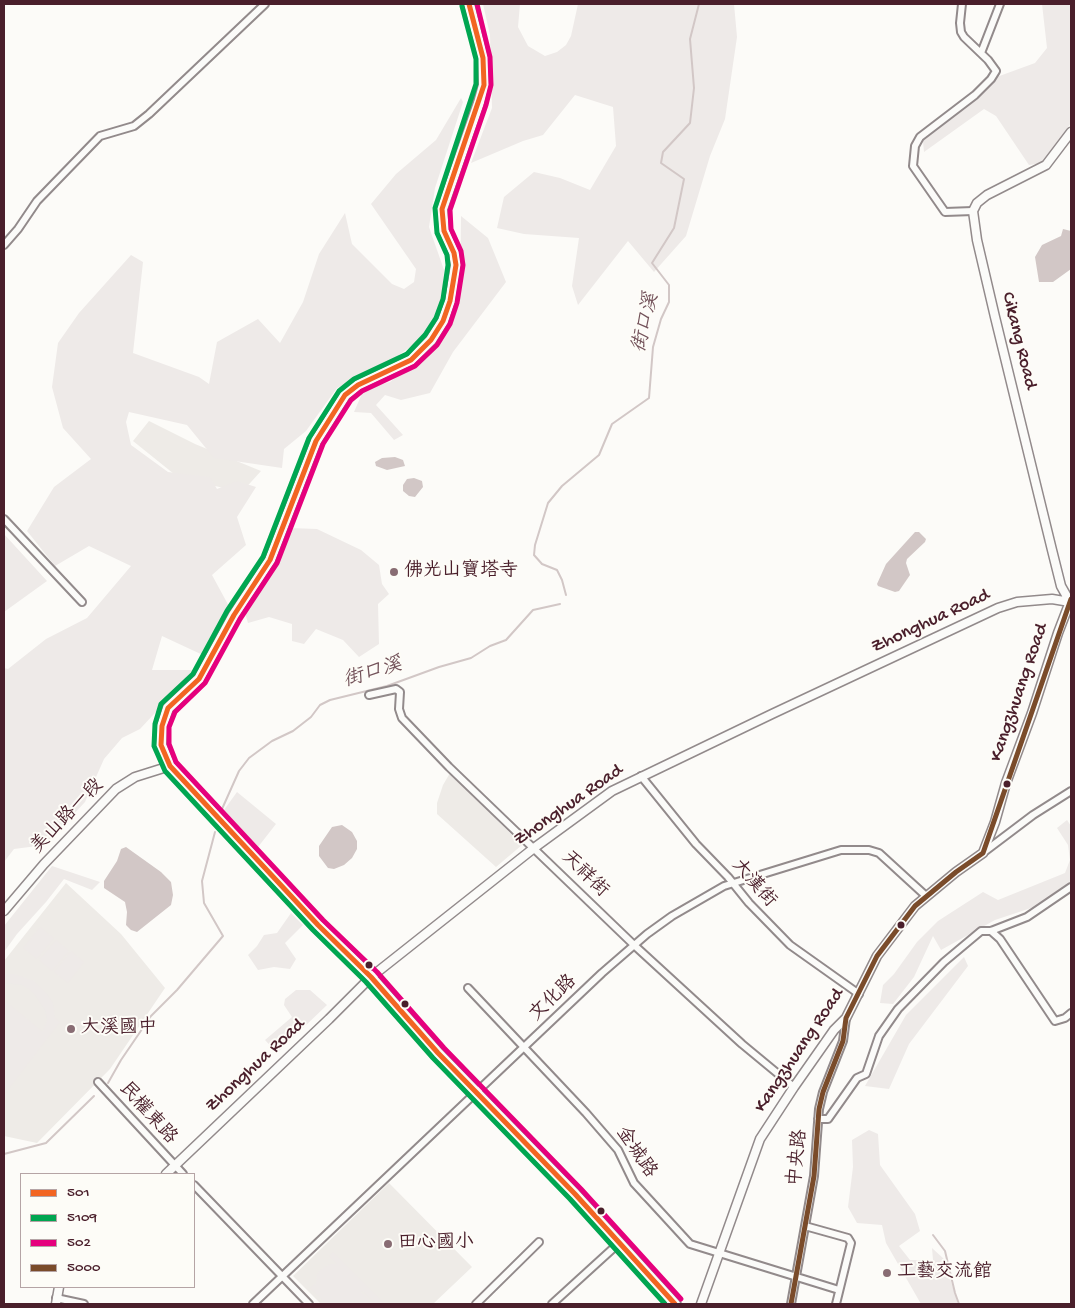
<!DOCTYPE html>
<meta charset="utf-8">
<style>
body{margin:0}
#map{position:relative;width:1075px;height:1308px;overflow:hidden;background:#fcfbf8;font-family:"Gochi Hand",sans-serif}
canvas{display:block}
.frame{position:absolute;inset:0;border:5px solid #4a1f2b;pointer-events:none}
.legend{position:absolute;left:20px;top:1173px;width:175px;height:115px;box-sizing:border-box;background:#fdfcf7;border:1px solid #b5a4a5;margin:0;padding:6px 9px;list-style:none;font-size:15px;color:#4a1f2b}
.legend li{display:flex;align-items:center;gap:10px;height:25px}
.legend b{width:25px;border:1px solid #b5a4a5}
</style>
<div id="map">
<canvas width="1075" height="1308"></canvas>
<div class="frame"></div>
<ul class="legend">
<li><b style="height:6px;background:#f26522"></b>501</li>
<li><b style="height:6px;background:#00a651"></b>5109</li>
<li><b style="height:6px;background:#e5007d"></b>502</li>
<li><b style="height:6px;background:#7a4b2a"></b>5000</li>
</ul>
</div>
<script>
const context = document.querySelector('canvas').getContext('2d');
context.lineJoin = 'round';
function fillPath(path, color) { context.fillStyle = color; context.fill(path, 'evenodd'); }
const poly = rows => new Path2D(rows.map(r => 'M' + r).join(''));
function strokePath(path, color, width, dash) { context.strokeStyle = color; context.lineWidth = width; context.lineCap = dash ? 'butt' : 'round'; context.setLineDash(dash || []); context.stroke(path); }
function write(font, color, halo, rows, align = 'center') {
  context.font = font + ' "Gochi Hand","LXGW WenKai TC",sans-serif'; context.lineWidth = 4; context.setLineDash([]); context.textBaseline = 'middle'; context.strokeStyle = halo; context.fillStyle = color; for (const [text, x, y, turn = 0] of rows) {
    context.save(); context.translate(x, y); context.rotate((+turn || 0) * Math.PI / 180); context.textAlign = isNaN(turn) ? turn : align; if (halo) context.strokeText(text, 0, 0); context.fillText(text, 0, 0); context.restore();
  }
}
fillPath(poly([
 [149,421,195,444,261,471,242,492,179,478,133,441],
 [450,773,522,845,496,867,437,814,437,803,443,785],
 [66,883,121,934,165,988,110,1069,37,1143,4,1136,4,961],
 [389,1183,472,1267,433,1304,321,1304,293,1276]
]), '#eeebe7');
fillPath(poly([
 [483,4,520,4,518,27,528,46,545,56,557,52,566,45,571,36,578,4,734,4,737,37,725,119,710,156,686,236,654,272,628,241,578,305,572,286,579,238,524,234,497,228,504,197,534,172,560,178,590,190,616,146,613,107,575,95,543,135,523,141,471,163,492,108,490,35],
 [1042,4,1071,4,1071,123,1043,163,1029,165,996,116,984,109,924,152,922,130,994,78,1035,63,1047,48],
 [461,98,463,102,435,188,429,227,444,270,442,301,422,339,387,363,337,388,306,431,284,449,282,468,214,458,187,425,129,412,126,422,131,445,168,472,210,477,217,489,237,481,256,487,237,517,246,545,212,575,231,610,205,656,162,636,152,670,195,670,140,729,122,738,104,759,85,802,45,845,14,849,4,862,4,668,8,669,46,639,87,618,131,566,89,546,55,566,27,531,54,487,91,459,63,428,52,387,58,343,79,313,131,255,143,262,133,353,199,377,209,384,217,342,258,319,280,343,303,302,319,254,345,213,352,244,392,284,404,289,414,282,416,269,371,204,396,174,436,140],
 [461,216,488,238,506,282,453,352,430,393,401,400,385,395,376,405,403,435,394,440,371,413,354,412,364,389,390,382,437,344,460,304],
 [290,528,317,529,361,550,379,565,382,584,389,594,378,604,379,644,359,657,343,640,316,629,304,644,292,641,292,624,269,617,248,623,245,613,274,565],
 [4,534,47,581,4,612],
 [237,792,276,824,258,847,224,810],
 [1067,820,1071,826,1071,886,1043,904,995,920,941,950,933,936,914,977,893,1004,880,1003,883,985,894,974,917,942,938,921,983,892,998,900,1065,873,1070,860,1068,845,1057,828],
 [52,866,100,882,92,890,64,879,46,902,17,934,4,952,4,926],
 [291,913,303,925,285,943,296,959,290,969,274,967,258,970,248,955,257,946,264,935,277,933],
 [40,927,54,938,37,959,23,948],
 [56,940,69,951,52,971,39,960],
 [71,951,84,962,68,983,54,972],
 [964,957,968,966,909,1044,889,1089,865,1086,906,1015],
 [4,974,15,974,34,981,47,994,53,1003,55,1018,60,1022,4,1095,4,1000,43,1032,47,1019,45,1010,35,995,29,989,22,985,4,983],
 [296,990,310,990,327,1005,277,1053,265,1040,292,1017,284,1005,285,999],
 [869,1130,878,1134,880,1165,915,1214,920,1231,899,1246,910,1260,933,1260,932,1248,944,1259,958,1304,921,1304,886,1243,882,1225,857,1223,848,1207,853,1167,852,1140],
 [333,1252,385,1304,375,1304,363,1291,361,1292,373,1304,356,1304,353,1300,352,1302,354,1304,327,1304,310,1288,315,1284,316,1285,317,1275,320,1270,330,1264,337,1264,329,1256]
]), '#eeeae8');
fillPath(poly([
 [1063,229,1071,231,1071,269,1053,282,1039,282,1035,257,1042,245,1061,236],
 [395,457,403,460,405,466,387,470,376,466,375,462,382,458],
 [414,478,422,481,423,487,415,497,409,496,403,491,403,485,407,479],
 [915,532,919,532,926,539,925,542,907,559,906,563,910,575,899,591,895,592,878,586,877,584,886,564],
 [342,825,352,832,357,841,357,849,352,858,344,865,334,869,328,868,319,856,319,846,332,827],
 [126,847,161,872,171,882,173,895,171,905,137,932,131,930,126,925,127,912,125,902,104,888,104,881,117,861,121,849]
]), '#d2c7c6');
strokePath(poly([
 [566,595,562,580,557,570,542,564,534,555,535,545,548,503,562,486,599,455,612,424,649,398,653,347,661,319,669,302,669,285,652,263,674,228,684,179,661,163,663,152,690,123,694,88,690,39,699,4],
 [222,809,239,771,249,758,272,741,293,731,311,717,320,705,330,700,387,686,439,667,471,658,490,646,506,640,533,610,560,604],
 [108,1083,121,1060,151,1016,177,990,223,936,204,903,202,881,215,832],
 [4,1154,46,1143,94,1096],
 [933,1235,945,1251,955,1293,959,1304]
]), '#d2c7c6', 2);
const minor = poly([
 [962,4,960,23,961,32,964,37,988,60,996,71,991,79,975,95,920,137,915,146,913,166,945,212,973,211],
 [981,53,1000,4],
 [4,245,18,229,37,201,100,136,134,126,149,114,265,4],
 [4,519,82,602],
 [369,695,396,689,400,692,399,709,402,718,449,767,634,945,742,1044,794,1087],
 [641,776,696,844,728,877,749,903,790,945,859,994],
 [984,852,1033,815,1071,791],
 [991,931,1000,939,1055,1021,1065,1018,1071,1013],
 [468,988,586,1113,618,1150,634,1183,690,1244,839,1290],
 [98,1082,183,1174],
 [818,1119,828,1119,857,1078,866,1074,879,1036,898,1009,944,962,981,931,991,931,1027,917,1071,887],
 [194,1185,309,1304],
 [805,1226,848,1238,851,1243,836,1304],
 [56,1298,84,1304],
 [253,1304,602,973,647,934,672,916,724,886,841,850,869,850,879,853,926,896],
 [476,1304,539,1242],
 [552,1304,619,1243],
 [791,1304,814,1176,819,1109,823,1092,843,1041,846,1018]
]);
const tertiary = poly([
 [1070,602,1061,586,1052,550,995,317,977,240,973,211,977,203,987,195,1046,165,1071,132],
 [4,911,44,864,116,789,135,777,170,766],
 [166,1174,329,1019,371,977,534,848,612,791,772,714,998,608,1017,602,1052,599,1070,602],
 [56,1304,59,1287],
 [701,1304,760,1139,794,1087,834,1030,846,1018,877,956,915,906,956,872,983,853,995,822,1006,783,1032,713,1058,633,1071,599]
]);
const primary = poly([
 [469,4,483,58,484,85,479,103,442,209,444,231,454,253,456,265,450,301,443,321,431,340,411,360,358,385,345,395,316,441,270,560,234,615,199,679,168,708,162,726,161,745,170,766,318,925,371,977,438,1053,575,1194,675,1304]
]);
strokePath(minor, '#928a8b', 10);
strokePath(tertiary, '#928a8b', 11);
strokePath(primary, '#928a8b', 14);
strokePath(minor, '#fbfbf9', 6);
strokePath(tertiary, '#fbfbf9', 8);
strokePath(primary, '#fbfbf9', 10);
strokePath(poly([
 [469,4,483,58,484,85,442,209,444,231,454,253,456,265,450,301,443,321,431,340,411,360,358,385,345,395,316,441,270,560,234,615,199,679,168,708,162,726,161,745,170,766,318,925,371,977,438,1053,575,1194,675,1304]
]), '#f26522', 5);
strokePath(poly([
 [462,6,476,59,476,84,435,208,437,233,447,255,448,265,443,299,436,318,425,335,407,354,354,379,339,391,309,438,263,557,227,611,193,674,161,704,155,724,154,746,165,771,313,930,366,982,433,1058,570,1199,665,1304]
]), '#00a651', 5);
strokePath(poly([
 [477,4,490,57,491,85,486,105,450,210,451,229,461,251,463,265,457,303,450,324,437,345,415,366,362,391,351,400,323,444,277,563,240,619,205,683,175,712,169,727,169,744,176,762,323,920,377,972,444,1048,581,1189,681,1299]
]), '#e5007d', 5);
strokePath(poly([
 [791,1304,814,1176,819,1109,823,1092,843,1041,846,1018,877,956,915,906,956,872,983,853,1071,599]
]), '#7a4b2a', 5);
for (const [x, y, r, color] of [
 [394,572,5,"#886c73"],
 [1007,784,4.5,"#4a1f2b"],
 [901,925,4.5,"#4a1f2b"],
 [369,965,4.5,"#4a1f2b"],
 [405,1004,4.5,"#4a1f2b"],
 [71,1029,5,"#886c73"],
 [601,1211,4.5,"#4a1f2b"],
 [388,1244,5,"#886c73"],
 [887,1273,5,"#886c73"]
]) { const dot = new Path2D(); dot.arc(x, y, r, 0, 2 * Math.PI); context.fillStyle = color; context.fill(dot); strokePath(dot, '#fdfcf7', 2); }
write('19px', '#4a1f2b', '#fdfcf7', [
 ["Cikang Road",1018,341,76],
 ["Zhonghua Road",931,622,-25],
 ["Kangzhuang Road",1020,693,-71],
 ["Zhonghua Road",569,806,-35],
 ["美山路一段",68,817,-46],
 ["天祥街",584,875,44],
 ["大漢街",753,884,49],
 ["文化路",554,999,-44],
 ["Kangzhuang Road",800,1051,-56],
 ["Zhonghua Road",256,1066,-43],
 ["民權東路",147,1114,48],
 ["金城路",635,1153,56],
 ["中央路",799,1158,-84]
]);
write('19px', '#4a1f2b', '#fdfcf7', [
 ["佛光山寶塔寺",404,572],
 ["大溪國中",81,1029],
 ["田心國小",398,1244],
 ["工藝交流館",897,1273]
], 'left');
write('italic 20px', '#73525a', '#fdfcf7', [
 ["街口溪",647,323,-77],
 ["街口溪",373,674,-17]
]);
</script>
